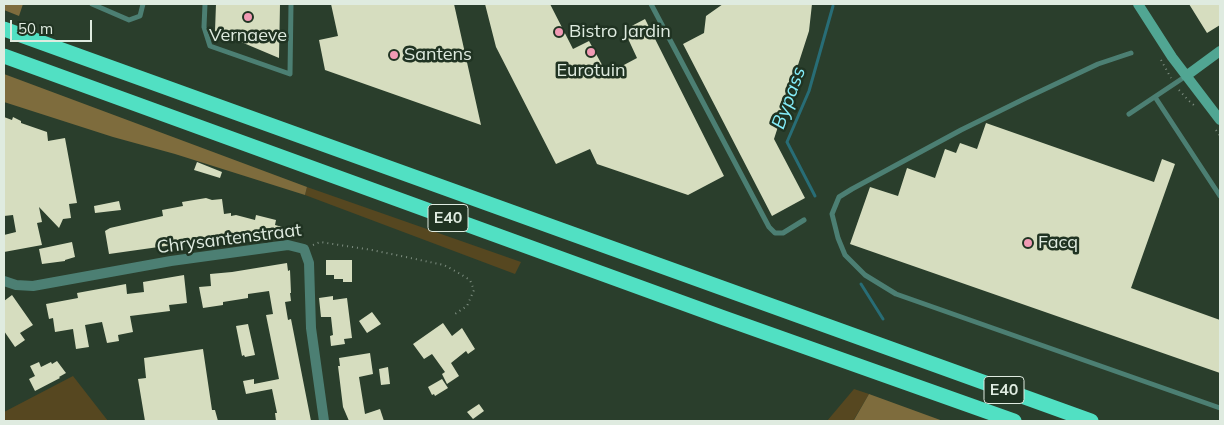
<!DOCTYPE html>
<style>
body{margin:0}
#map{position:relative;width:1224px;height:425px;overflow:hidden;background:#2a3e2c;font-family:Mulish,sans-serif}
canvas{display:block}
.frame{position:absolute;inset:0;border:5px solid #dfebe0;pointer-events:none}
.scale{position:absolute;left:10px;top:20px;width:82px;height:22px;box-sizing:border-box;border:2px solid #dfebe0;border-top:0;padding-left:6px;font-size:15px;line-height:18px;white-space:nowrap;color:#dfebe0;-webkit-text-stroke:4px #203322;paint-order:stroke}
</style>
<div id="map">
<canvas width="1224" height="425"></canvas>
<div class="frame"></div>
<div class="scale">50 m</div>
</div>
<script>
const context = document.querySelector('canvas').getContext('2d');
context.lineJoin = 'round';
function fillPath(path, color) { context.fillStyle = color; context.fill(path, 'evenodd'); }
const poly = rows => new Path2D(rows.map(r => 'M' + r).join(''));
function strokePath(path, color, width, dash) { context.strokeStyle = color; context.lineWidth = width; context.lineCap = dash ? 'butt' : 'round'; context.setLineDash(dash || []); context.stroke(path); }
function write(font, color, halo, rows, align = 'center') {
  context.font = font + ' Mulish,sans-serif'; context.lineWidth = 5; context.setLineDash([]); context.textBaseline = 'middle'; context.strokeStyle = halo; context.fillStyle = color; for (const [text, x, y, turn = 0] of rows) {
    context.save(); context.translate(x, y); context.rotate((+turn || 0) * Math.PI / 180); context.textAlign = isNaN(turn) ? turn : align; if (halo) context.strokeText(text, 0, 0); context.fillText(text, 0, 0); context.restore();
  }
}
fillPath(poly([
 [307,187,521,262,515,274,305,195],
 [73,376,108,421,4,421,4,412],
 [854,389,869,394,853,421,827,421]
]), '#564720');
fillPath(poly([
 [4,4,23,4,19,16,4,10],
 [4,74,307,187,305,195,175,154,113,137,4,102],
 [869,394,943,421,854,420]
]), '#7e6c3d');
strokePath(poly([
 [815,196,787,142,809,91,833,6],
 [861,284,883,319]
]), '#286d76', 3);
fillPath(poly([
 [216,4,280,4,279,58,215,31],
 [331,4,454,4,481,125,325,70,319,40,338,36],
 [485,4,550,4,573,49,589,41,607,74,637,58,624,30,645,19,724,176,688,195,597,164,590,149,556,164,496,47],
 [723,4,812,4,809,31,774,139,805,198,772,216,683,44,704,33,706,16],
 [1189,4,1220,4,1220,25,1207,33],
 [4,117,12,120,13,117,21,121,21,123,47,132,48,141,65,138,77,203,69,204,71,218,63,219,59,228,39,207,42,222,37,223,42,245,4,252,4,235,16,232,13,215,4,216,4,189,5,182,4,172],
 [986,123,1154,182,1162,159,1175,164,1131,288,1220,320,1220,373,850,244,870,187,898,196,907,168,935,178,945,149,956,153,960,143,977,149],
 [197,162,222,172,220,178,194,170],
 [206,198,212,200,222,199,224,214,231,213,231,216,236,215,255,220,256,215,276,220,275,225,293,230,242,238,232,239,232,237,209,241,209,242,197,244,197,242,194,242,109,254,105,231,110,228,163,216,162,210,183,206,182,202],
 [119,201,121,210,95,213,94,206],
 [72,242,75,257,65,260,65,261,42,264,39,249],
 [326,260,352,260,352,282,343,282,343,279,334,279,334,275,326,275],
 [287,263,288,271,290,270,291,293,290,293,291,301,285,302,288,320,291,319,311,421,276,421,275,413,277,413,272,389,246,394,243,381,254,379,254,384,279,379,266,315,273,314,269,291,248,294,248,298,223,302,223,305,203,308,199,287,211,286,210,274,232,272],
 [184,275,187,303,169,305,170,311,130,316,133,332,118,335,119,341,107,343,102,322,85,325,89,347,76,349,73,329,55,332,53,318,49,319,46,304,78,298,77,293,126,284,127,294,144,292,143,282],
 [12,295,33,325,20,333,25,340,15,347,4,331,4,301],
 [333,296,333,300,347,298,352,338,344,339,345,344,331,346,330,336,333,335,331,317,321,317,319,298],
 [372,312,381,324,367,333,359,321],
 [443,323,452,336,462,328,475,349,468,354,466,351,451,363,459,376,447,384,442,374,445,372,432,354,424,359,413,344],
 [248,324,255,355,245,357,244,355,242,356,236,326],
 [203,349,212,410,215,410,218,421,145,421,138,379,146,378,144,358],
 [370,353,373,374,359,377,365,414,380,409,384,421,349,421,343,407,338,366,340,366,339,358],
 [57,361,66,373,59,377,60,378,35,391,29,379,35,376,30,366,39,362,41,367,51,362,52,364],
 [388,367,390,384,381,385,379,369],
 [442,379,448,388,435,396,434,394,432,395,428,387],
 [479,404,484,411,473,419,467,412]
]), '#d6ddbf');
strokePath(poly([
 [1161,60,1171,78],
 [1179,90,1188,100,1195,106],
 [1216,130,1220,136],
 [313,245,320,242,372,250,444,265,457,272,470,280,474,290,467,306,455,314]
]), '#7e8e80', 2, [1, 4]);
strokePath(poly([
 [92,4,129,20,140,16,143,4],
 [205,4,204,27,210,46,290,74,291,4],
 [651,4,769,227,775,233,783,233,804,220],
 [1131,53,1098,64,1026,98,961,130,852,189,839,197,832,214,838,238,845,255,865,275,896,294,1220,408],
 [1155,97,1220,196],
 [1129,114,1186,76]
]), '#4c7f73', 5);
strokePath(poly([
 [4,281,16,285,33,286,171,261,273,247,288,245,304,249,309,263,311,328,324,421]
]), '#4c7f73', 10);
strokePath(poly([
 [1138,4,1172,57,1220,120],
 [1186,76,1220,51]
]), '#51a693', 10);
strokePath(poly([
 [4,29,1091,421],
 [4,56,724,318,1014,421]
]), '#51e0c3', 15);
for (const [x, y, r, color] of [
 [248,17,5,"#f19ab4"],
 [559,32,5,"#f19ab4"],
 [591,52,5,"#f19ab4"],
 [394,55,5,"#f19ab4"],
 [1028,243,5,"#f19ab4"]
]) { const dot = new Path2D(); dot.arc(x, y, r, 0, 2 * Math.PI); context.fillStyle = color; context.fill(dot); strokePath(dot, '#203322', 2); }
for (const [x, y, w] of [
 [448,218,40],
 [1004,390,40]
]) { const box = new Path2D(); box.roundRect(x - w / 2, y - 13.5, w, 27, 4); context.fillStyle = '#203322'; context.fill(box); strokePath(box, '#dfebe0', 1); }
write('bold 16px', '#dfebe0', null, [
 ["E40",448,218],
 ["E40",1004,390]
]);
write('18px', '#dfebe0', '#203322', [
 ["Bistro Jardin",569,32],
 ["Vernaeve",248,36,"center"],
 ["Santens",404,55],
 ["Eurotuin",591,71,"center"],
 ["Facq",1038,243]
], 'left');
write('18px', '#dfebe0', '#203322', [
 ["Chrysantenstraat",229,239,-7]
]);
write('italic 19px', '#85eefb', '#203322', [
 ["Bypass",789,98,-70]
]);
</script>
